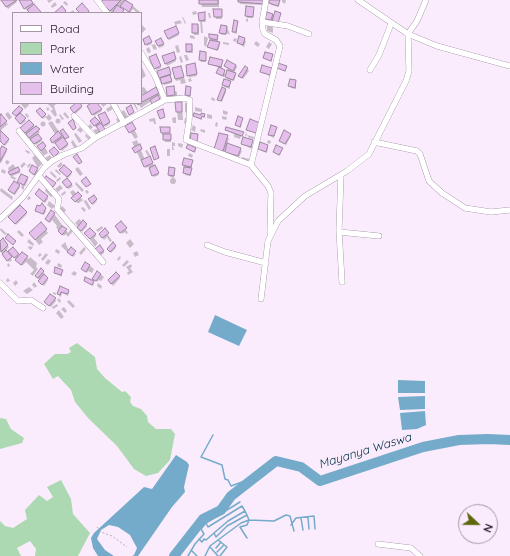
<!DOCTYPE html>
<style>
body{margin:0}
#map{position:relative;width:510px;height:556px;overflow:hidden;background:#faecfc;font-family:Quicksand,sans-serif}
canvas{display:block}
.legend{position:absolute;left:12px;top:12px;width:130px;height:92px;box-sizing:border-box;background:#faecfc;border:1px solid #a397a4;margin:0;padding:5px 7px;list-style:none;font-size:12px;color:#201821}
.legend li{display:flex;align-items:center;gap:8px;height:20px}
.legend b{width:20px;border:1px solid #a397a4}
.north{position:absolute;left:458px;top:504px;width:40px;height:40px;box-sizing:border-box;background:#faecfc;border:1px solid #a397a4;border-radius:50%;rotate:112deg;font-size:11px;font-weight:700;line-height:16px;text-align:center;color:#201821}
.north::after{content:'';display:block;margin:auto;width:14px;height:18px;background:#5d680c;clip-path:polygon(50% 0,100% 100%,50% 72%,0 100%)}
</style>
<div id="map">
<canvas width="510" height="556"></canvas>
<ul class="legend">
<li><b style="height:5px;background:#fff"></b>Road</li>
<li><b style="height:11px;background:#acd9b2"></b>Park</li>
<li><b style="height:11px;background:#75abca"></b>Water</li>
<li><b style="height:11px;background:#e6c0ec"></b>Building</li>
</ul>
<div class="north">N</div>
</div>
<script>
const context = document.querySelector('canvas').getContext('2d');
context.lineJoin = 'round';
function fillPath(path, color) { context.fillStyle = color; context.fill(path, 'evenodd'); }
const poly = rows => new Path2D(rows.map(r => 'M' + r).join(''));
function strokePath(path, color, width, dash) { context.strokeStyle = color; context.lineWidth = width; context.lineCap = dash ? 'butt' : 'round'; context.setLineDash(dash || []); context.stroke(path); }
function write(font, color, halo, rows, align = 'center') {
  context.font = font + ' Quicksand,sans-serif'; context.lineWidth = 3; context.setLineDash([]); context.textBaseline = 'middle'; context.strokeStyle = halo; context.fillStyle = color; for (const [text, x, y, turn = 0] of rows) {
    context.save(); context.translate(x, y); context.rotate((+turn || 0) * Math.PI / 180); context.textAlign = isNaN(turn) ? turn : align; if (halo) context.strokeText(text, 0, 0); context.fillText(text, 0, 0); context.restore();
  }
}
fillPath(poly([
 [77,343,95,357,97,369,105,378,122,392,125,391,131,397,130,402,133,406,141,409,147,416,148,422,156,429,171,429,175,434,170,460,158,473,146,476,134,469,117,446,89,419,75,402,71,390,58,376,53,379,44,364,55,354,67,354,71,352,69,348],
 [0,418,6,419,11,429,24,438,22,443,0,449],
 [61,480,71,499,73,514,90,533,78,556,35,556,36,549,30,541,17,548,21,556,0,556,0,521,5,526,13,528,27,519,25,510,39,495,47,501,53,497,47,487]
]), '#acd9b2');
fillPath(poly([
 [215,315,247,330,239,346,208,332],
 [398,380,425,381,425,393,398,393],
 [425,396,425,409,400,410,398,397],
 [425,411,426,425,417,429,402,430,400,413],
 [176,455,187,462,189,465,184,487,185,492,172,507,138,556,132,556,134,555,137,548,130,535,118,527,109,525,101,530,97,539,105,550,114,556,98,556,93,548,91,538,94,533,144,487,152,489]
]), '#75abca');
fillPath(poly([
 [2,0,15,0,17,2,8,9],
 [20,0,30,0,41,13,31,13,28,9,26,10],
 [47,0,53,0,49,3],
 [105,0,126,0,140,12,137,13,133,9,131,11,133,13,130,13,121,5,118,7,124,13,112,13,104,5],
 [200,0,219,0,219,7,202,7],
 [239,0,265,1,265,5,240,4],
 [270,0,280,0,279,7,271,5],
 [282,0,286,0,285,4,282,2],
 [65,1,68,4,67,6,63,3],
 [55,2,57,5,52,8,51,6],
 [253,8,253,18,248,18,248,22,246,21,246,19,248,19,246,16],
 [73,10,75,13,69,13],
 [214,10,221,10,222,19,216,19],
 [196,11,197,14,193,15,192,12],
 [204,13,206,22,202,22,203,33,201,33,200,20],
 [208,13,210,13,211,18,209,18],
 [272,14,274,17,280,14,278,24,274,23,272,20,272,22,267,21,266,19],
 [182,17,183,17,186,23,185,24],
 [180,20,182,23,175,25,174,22],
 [237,22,237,34,234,33,233,31],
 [141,24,146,29,141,34],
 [193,25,198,25,199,27,199,35,194,35,195,39,190,38,190,35,194,36],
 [267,25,273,27,273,33,267,31],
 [175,27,179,35,169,40,165,31],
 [227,27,230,35,227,33,226,35,222,35,220,33],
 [204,36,208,38,206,47,204,45],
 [218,36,218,43,220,45,218,51,209,47,210,38],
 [149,37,152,45,155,44,157,49,154,50,151,44,147,46,144,39],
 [234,38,237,39,236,42,233,41],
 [239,38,246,41,244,47,238,43],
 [161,39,164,46,159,48,156,41],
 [256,41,260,44,258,47,254,44],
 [223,42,229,43,229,45,223,44],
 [269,42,272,44,269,49,266,47],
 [178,45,180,52,177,53,175,46],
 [192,45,193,53,188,53,187,51],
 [149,47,151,52,148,53,146,49],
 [206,53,206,62,201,62,200,60],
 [155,55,161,68,156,70,150,57],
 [175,55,176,61,167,66,163,57],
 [184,55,187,55,189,60,186,61],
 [272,55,272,62,264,58],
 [181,56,183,62,181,63,179,57],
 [222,61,222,70,226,75,228,69,225,66,236,65,237,67,234,73,236,75,234,81,227,79,225,75,224,77,219,75,220,68,209,64],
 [141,65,146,76,141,79],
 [195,66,197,76,190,77,192,81,189,82,188,79,190,79,188,75],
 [286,66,286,72,278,68],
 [245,67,249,71,243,79,239,76],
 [173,69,181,69,186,83,181,84,180,80,176,81],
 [170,70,172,83,164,85,160,77],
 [272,70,270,76,261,72],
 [225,80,230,82,230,89,224,87],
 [296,81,296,89,291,88,290,86],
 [144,87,148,93,156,89,160,96,158,97,160,101,154,105,151,101,141,108,138,103,141,103,143,96,141,88],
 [173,87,175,91,177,92,177,96,169,97,168,95],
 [187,87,191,90,190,98,186,95],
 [225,90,226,92,222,102,218,99],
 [212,97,215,99,215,101,211,100],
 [20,103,28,103,29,105,25,109],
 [47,103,57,103,54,106,57,115,55,117,49,109,48,111,46,109,48,107,51,111,53,109],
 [77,103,82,108,75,114,72,110],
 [93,103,95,103,102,111,94,116,89,107],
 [100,103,108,103,103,107],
 [135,103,138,110,137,110,133,104],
 [176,103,182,105,183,120,178,120],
 [185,103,188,103,189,114,185,112],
 [111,106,113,109,108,112,106,109],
 [195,107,202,109,202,112,195,111],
 [22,109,23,111,20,114,26,121,21,125,15,115],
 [124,110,129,118,125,120,121,112],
 [223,110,228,112,227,115,223,114],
 [8,112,12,117,9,120,5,114],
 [65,112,69,117,68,119,63,114],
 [26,113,29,116,28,118,25,115],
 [38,113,45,114,46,117,49,114,52,118,49,121,45,117,43,119],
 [104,113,110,124,105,127,99,116],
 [60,114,64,119,62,120,59,115],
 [207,114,212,115,212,119,207,118],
 [205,115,205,118,202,117,202,120,194,116],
 [222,116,227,117,226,120,222,119],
 [0,117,8,124,0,131],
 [176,117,176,123,173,123,172,118],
 [118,118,121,123,119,125,116,119],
 [155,118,156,124,154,124,153,121,150,122,149,119],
 [185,118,187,118,187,124,184,123],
 [242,118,241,128,237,126,236,125],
 '55.5 121a2.5 2.5 0 1 1 5 0a2.5 2.5 0 1 1-5 0Z',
 [29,121,40,132,37,134,42,141,36,145,22,130],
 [52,121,68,146,62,151,56,142,54,144,51,140,55,134,48,123],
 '40.5 124a2.5 2.5 0 1 1 5 0a2.5 2.5 0 1 1-5 0Z',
 [99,122,106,133,98,137,93,130,97,129,100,132,97,126,96,127,92,123],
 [216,122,218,123,217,127,215,126],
 [131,123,138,137,135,139,126,126],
 [90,124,93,127,90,130,87,127],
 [193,125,196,127,195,132,191,130],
 [80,127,83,130,81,133,77,130],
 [276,128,274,138,270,136,269,135],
 [201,129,205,130,205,133,200,131],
 [226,130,243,133,243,137,241,136,240,139,234,137,234,134],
 [0,132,9,141,5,146,0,141],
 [246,132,247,135,254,137,254,139,249,138,247,135,245,137],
 [76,133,82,141,79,143,74,134],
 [86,134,91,138,89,140,85,136],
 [162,134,171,134,171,142,165,142,164,135],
 [290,135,291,136,286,145,281,142,280,141],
 [227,136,229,139,227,144,242,151,239,157,227,153,225,151,225,154,217,152],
 [73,140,78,148,75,150,71,142],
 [137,140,145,160,150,158,159,175,154,177,149,167,146,168,142,160,141,161,132,142],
 [268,140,271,141,270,144,267,143],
 [252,141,252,149,242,144],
 [172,142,175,143,175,146,173,146,174,150,172,150],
 [43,143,48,153,43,156,38,146],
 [178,143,183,144,182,148,178,146],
 [268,146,267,153,259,149],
 [0,148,7,151,1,163,0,163],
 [187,148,195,148,196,150,195,153],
 [167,149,170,149,170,156,167,156],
 [282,149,280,156,274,152],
 [26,150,30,152,29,154,25,151],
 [147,150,150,155,148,156,145,151],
 [189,153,193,155,192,158,188,156],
 [35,155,42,164,38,168,32,158],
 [50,155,53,160,49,163,45,158],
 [242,157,249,159,248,162,241,159],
 [7,160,10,162,7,165,5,162],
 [192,161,191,176,185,175,185,167,183,165],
 [24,162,27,166,30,163,31,165,28,168,26,164,22,168,20,166],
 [61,162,63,165,59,168,57,166],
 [13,164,20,173,12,176,16,178,15,180,11,178,8,168],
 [78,167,83,174,80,176,75,169],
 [2,169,6,171,5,174,1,172],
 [37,169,38,171,35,176,30,171],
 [56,169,61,174,60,175,55,171],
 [175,169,174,178,170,177,169,175],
 [61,170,72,174,67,179,73,186,69,189,63,183,68,178],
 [51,171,57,177,55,178,50,173],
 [60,177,61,179,57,182,56,180],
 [27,178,28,180,25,186,24,186,24,190,21,188,22,185,18,181],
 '170 181a3 3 0 1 1 6 0a3 3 0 1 1-6 0Z',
 [76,182,84,190,82,192,75,184],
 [60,185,63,188,58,192,55,189],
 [19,186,20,187,15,195,10,192,9,190],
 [1,188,13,197,12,200,0,191],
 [46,188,53,196,51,197,45,191],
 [73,190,84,201,86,200,91,208,89,210,83,200,79,203,77,203,70,192],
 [87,190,89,192,87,194,85,191],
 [65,191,66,193,62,196,61,194],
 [36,194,47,197,48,199,45,203],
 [29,196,31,198,29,200,27,199],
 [93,196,97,201,93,205,89,199],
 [49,201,55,206,52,209,47,205],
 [62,206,66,210,64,213,60,209],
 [83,207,86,210,84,212,81,208],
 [45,209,46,211,44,215,36,211],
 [52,211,68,233,71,229,73,231,68,237,66,234,64,236,60,233,56,227,57,226,52,220,50,223,47,221,46,219],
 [26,212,27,214,16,225,11,219],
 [79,219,87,226,82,232,75,223],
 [121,222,127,231,128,233,126,234,125,232,122,234,116,226],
 [41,223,48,233,41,239,43,242,39,245,32,236],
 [102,226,103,228,98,232,96,230],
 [1,228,7,234,5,235,0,230],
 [19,230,24,235,22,237,17,232],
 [105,230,112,241,110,242,107,237,104,240,100,234],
 [95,234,96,236,94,238,98,243,95,247,87,235],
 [29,239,34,244,33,246,27,242],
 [130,239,134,244,130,248,126,243],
 [2,240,9,247,5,251,12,260,9,262,0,251,0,242],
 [65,242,69,251,76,254,73,257,61,246],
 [113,244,116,248,111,253,109,250],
 [29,246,33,247,31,250,28,248],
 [100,246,104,253,100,256,96,249],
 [84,247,86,249,81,255,79,253],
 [56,249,60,251,59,254,55,252],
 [137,251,139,255,135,257,133,253],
 [10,253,18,255,19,257,22,254,29,259,30,257,37,263,36,267,38,269,33,276,30,274,34,270,26,262,22,266],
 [40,253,42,255,39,257,38,255],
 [46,253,48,255,43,261,41,259],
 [120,256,121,258,118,261,117,259],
 [48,259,51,261,48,265,45,263],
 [127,260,129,262,124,267,122,265],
 [9,263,10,266,8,267,7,265],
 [58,263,62,265,61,268,57,266],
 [131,264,132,267,130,268,133,272,128,275,127,273,129,271,126,267],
 [89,265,94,269,92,273,88,271,87,273,82,269],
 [44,271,43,275,48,280,44,286,36,276],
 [62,271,62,277,55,273],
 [74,271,77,273,75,276,71,274],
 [100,274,104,277,101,281,99,280,97,282,94,279],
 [116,274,120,278,113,286,110,282],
 [8,278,10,281,7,282,6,280],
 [16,280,18,283,15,286,13,283],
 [85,281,93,282,94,284,93,286],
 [34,282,37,286,35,288,32,285],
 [98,283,102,286,101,289,97,286],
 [29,287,33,290,27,294,23,291],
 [60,287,69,291,68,296,62,293,61,297,59,296],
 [53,292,56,293,56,295,53,294],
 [59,298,61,301,60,303,57,300],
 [55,299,56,301,51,307,45,302],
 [69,300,75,306,73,308,67,302],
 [57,304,58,306,53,309,52,307],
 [64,307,67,311,65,313,61,309],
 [59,310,64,317,61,319,56,313]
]), '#0003');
strokePath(poly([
 [213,435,201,457,222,465,225,479,228,480,231,486,242,482,247,482],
 [308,517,309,529],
 [301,518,303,530],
 [206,523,240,502],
 [291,525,296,518,314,516,315,529],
 [214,533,228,521,245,511,247,515],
 [199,539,202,542,204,539,206,540,214,533,216,537,227,526,247,515,249,520,247,525,240,527,247,538],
 [218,540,227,547,220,556],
 [210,547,218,556],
 [216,548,221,542],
 [191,550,197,556],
 [217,552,224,545],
 [188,556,195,544,204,534,201,529,206,523,208,527,242,506,245,511],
 [205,556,210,546,218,540,241,523,249,520,274,521,286,515,290,516,294,531]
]), '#75abca', 1.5);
strokePath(poly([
 [174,556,203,519,221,510,231,496,276,461,301,467,320,481,423,447,459,440,488,439,510,440]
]), '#75abca', 10);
const building = poly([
 [1,0,17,0,6,7,1,0],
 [19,0,31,0,33,3,24,9,19,0],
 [103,0,121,0,110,11,101,2,103,0],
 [125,0,133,5,129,12,120,6,125,0],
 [199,0,218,0,218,4,199,4,199,0],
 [238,0,264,0,264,4,238,2,238,0],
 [269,0,280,0,278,6,269,3,269,0],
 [82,3,89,11,88,13,80,13,76,9,82,3],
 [34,4,41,12,39,13,30,13,27,10,34,4],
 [117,5,124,10,122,13,112,13,117,5],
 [62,6,66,11,64,13,54,13,62,6],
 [246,6,254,7,253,17,245,16,246,6],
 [213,9,222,9,222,17,214,17,213,9],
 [275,11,281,13,278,23,272,21,275,11],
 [205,12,205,20,199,21,198,13,205,12],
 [267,12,273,14,271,20,265,19,267,12],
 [234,20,238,21,236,32,232,32,234,20],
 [192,24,198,24,198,33,192,33,192,24],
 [221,25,227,26,226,34,219,33,221,25],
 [176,26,179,33,168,39,164,31,176,26],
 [209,34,218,35,217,40,209,38,209,34],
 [149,36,152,42,145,45,143,39,149,36],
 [239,36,245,38,243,45,237,43,239,36],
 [161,38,164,44,158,46,155,41,161,38],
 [210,40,220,42,217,50,207,47,210,40],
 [186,44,192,44,192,51,186,52,186,44],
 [200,51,206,52,206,61,199,60,200,51],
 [174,52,176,59,165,64,162,56,174,52],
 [265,52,273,54,271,61,263,58,265,52],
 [156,54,161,66,154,69,149,57,156,54],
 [210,57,223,60,221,67,208,64,210,57],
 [227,60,236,65,233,71,224,66,227,60],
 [195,63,197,74,187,76,186,65,195,63],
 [278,63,287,66,285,71,277,68,278,63],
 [262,65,272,68,270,75,260,72,262,65],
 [181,66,184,77,175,79,172,68,181,66],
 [245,66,248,68,242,78,238,76,245,66],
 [169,67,171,74,159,78,157,71,169,67],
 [219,67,225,70,223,76,216,73,219,67],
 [227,70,236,73,233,80,225,77,227,70],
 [170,75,172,81,162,84,160,78,170,75],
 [224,79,231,81,229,87,222,85,224,79],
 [290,79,296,80,295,88,288,86,290,79],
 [174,86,175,95,167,96,166,87,174,86],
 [186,86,191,87,190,96,185,95,186,86],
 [156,87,159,93,142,102,138,105,137,103,141,103,141,96,156,87],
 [222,87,226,89,221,101,217,100,222,87],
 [158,95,160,99,152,104,150,100,158,95],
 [175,102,182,102,182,112,176,112,175,102],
 [76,103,80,103,82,106,74,113,70,108,76,103],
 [91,103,97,103,102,109,92,115,87,106,91,103],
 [131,105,134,112,129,115,126,108,131,105],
 [19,106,23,109,16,116,12,113,19,106],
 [40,108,46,114,42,118,36,111,40,108],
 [163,109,165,117,160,119,157,111,163,109],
 [105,112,110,122,103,126,98,115,105,112],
 [20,113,26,118,20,124,15,118,20,113],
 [194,113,201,115,201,113,205,114,204,117,202,116,201,119,193,116,194,113],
 [1,114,7,121,0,127,0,115,1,114],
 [238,116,243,118,240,127,235,125,238,116],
 [95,117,100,122,94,126,90,121,95,117],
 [73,119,76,128,73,130,68,123,73,119],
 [250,119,260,123,256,133,246,130,250,119],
 [29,120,34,125,25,133,20,128,29,120],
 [132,122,136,129,129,133,125,126,132,122],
 [101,123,106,131,101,134,96,126,101,123],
 [271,125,277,127,274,136,268,135,271,125],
 [36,126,40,129,29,138,26,134,36,126],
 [160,127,170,127,170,133,161,133,160,127],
 [226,127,244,132,242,136,225,130,226,127],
 [63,129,69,137,65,139,60,131,63,129],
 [0,130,9,139,4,145,0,141,0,130],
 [284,130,291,134,285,144,279,141,284,130],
 [58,131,62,136,52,143,50,139,58,131],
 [191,133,198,134,197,142,190,141,191,133],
 [219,133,228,135,223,151,214,149,219,133],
 [38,134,42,139,34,144,30,139,38,134],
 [163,134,171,134,171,140,163,140,163,134],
 [63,137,68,144,60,150,55,143,63,137],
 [243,137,253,140,251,147,241,144,243,137],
 [43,142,46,146,41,151,37,146,43,142],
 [260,142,268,145,266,152,258,149,260,142],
 [227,143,241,148,238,156,225,152,227,143],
 [140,144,142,149,135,153,132,148,140,144],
 [188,144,196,148,194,152,186,148,188,144],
 [276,145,283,148,279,155,273,152,276,145],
 [2,146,7,149,0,161,0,149,2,146],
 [155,146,159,158,154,160,150,148,155,146],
 [54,147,59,152,54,157,49,151,54,147],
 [77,154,82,162,79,164,73,157,77,154],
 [150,156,153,163,144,167,141,160,150,156],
 [184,158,193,160,191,167,182,165,184,158],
 [32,165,38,168,34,175,29,171,32,165],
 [64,165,72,172,67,177,59,170,64,165],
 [155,165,159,173,152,176,149,168,155,165],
 [18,167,20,171,10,175,8,172,18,167],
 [169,167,175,168,174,176,168,175,169,167],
 [184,167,192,168,190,175,183,173,184,167],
 [21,174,28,177,24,185,17,182,21,174],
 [46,176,56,183,53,187,43,180,46,176],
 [86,177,91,184,86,187,81,181,86,177],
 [67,178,72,184,67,188,62,182,67,178],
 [14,181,20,185,14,194,8,190,14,181],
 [39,189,48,196,44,202,35,194,39,189],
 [78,192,82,196,75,202,71,198,78,192],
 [94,195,97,199,92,204,88,199,94,195],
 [42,203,46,208,43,214,35,211,37,205,40,206,42,203],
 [20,205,27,212,15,224,8,217,20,205],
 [51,210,55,213,49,222,45,219,51,210],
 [83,220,87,224,81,231,77,228,83,220],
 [121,221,127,228,120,233,115,226,121,221],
 [41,222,47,229,35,240,29,233,41,222],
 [62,226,67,229,62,235,58,231,62,226],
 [90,228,96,234,90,239,84,233,90,228],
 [105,228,109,233,102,238,99,234,105,228],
 [8,234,16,241,13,245,5,238,8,234],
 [3,238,8,245,1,252,0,241,3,238],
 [113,242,116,246,110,252,107,249,113,242],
 [100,245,104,251,98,254,95,249,100,245],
 [13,247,19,254,14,258,8,251,13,247],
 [71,247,76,251,72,256,67,252,71,247],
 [6,250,12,257,7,261,2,254,6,250],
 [22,252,28,256,21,265,15,260,22,252],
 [85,262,90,265,86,272,81,269,85,262],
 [55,267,63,270,61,275,54,273,55,267],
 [41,268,44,271,38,278,35,276,41,268],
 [97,271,101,274,96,281,92,279,97,271],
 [116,272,120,276,111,284,108,280,116,272],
 [44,274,48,278,42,285,38,281,44,274],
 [85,277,94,281,92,285,84,281,85,277],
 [60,286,69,290,68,294,61,292,60,295,57,294,60,286],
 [50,294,56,298,49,306,44,302,50,294]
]);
fillPath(building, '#e6c0ec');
strokePath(building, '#9d88a1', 1);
const minor = poly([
 [97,0,107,13],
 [266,0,262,22,263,30,265,34,276,40,280,46,251,165,268,186,271,193,270,232],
 [358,0,408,34,437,46,510,66],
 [262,22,288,26,309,34],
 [141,53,155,76,165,100],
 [370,70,379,55,391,24],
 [113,103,124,123],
 [74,116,95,138],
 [19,131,47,165],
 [374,142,417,151,420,154,429,181,442,193,465,208,491,212,510,210],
 [341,175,339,230,342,282],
 [39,176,59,199,57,209,103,262],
 [0,219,23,197,44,168,52,161,63,155,82,148,95,138,165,100,184,98,190,100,189,122,186,140,251,165],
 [339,232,379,236],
 [207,245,225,252,266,263],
 [0,283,18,301,31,300,43,308],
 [261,299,268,241,278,221,305,196,347,171,369,154,406,81,409,71,408,34,417,21,426,0],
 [378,544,411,548,420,556]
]);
strokePath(minor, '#89748c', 6);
strokePath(poly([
 [97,527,101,532,112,536,127,547]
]), '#b5a9b6', 1, [2, 2]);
strokePath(minor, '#fff', 5.5);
write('italic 12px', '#023248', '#faecfc', [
 ["Mayanya Waswa",365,451,-17]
]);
</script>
